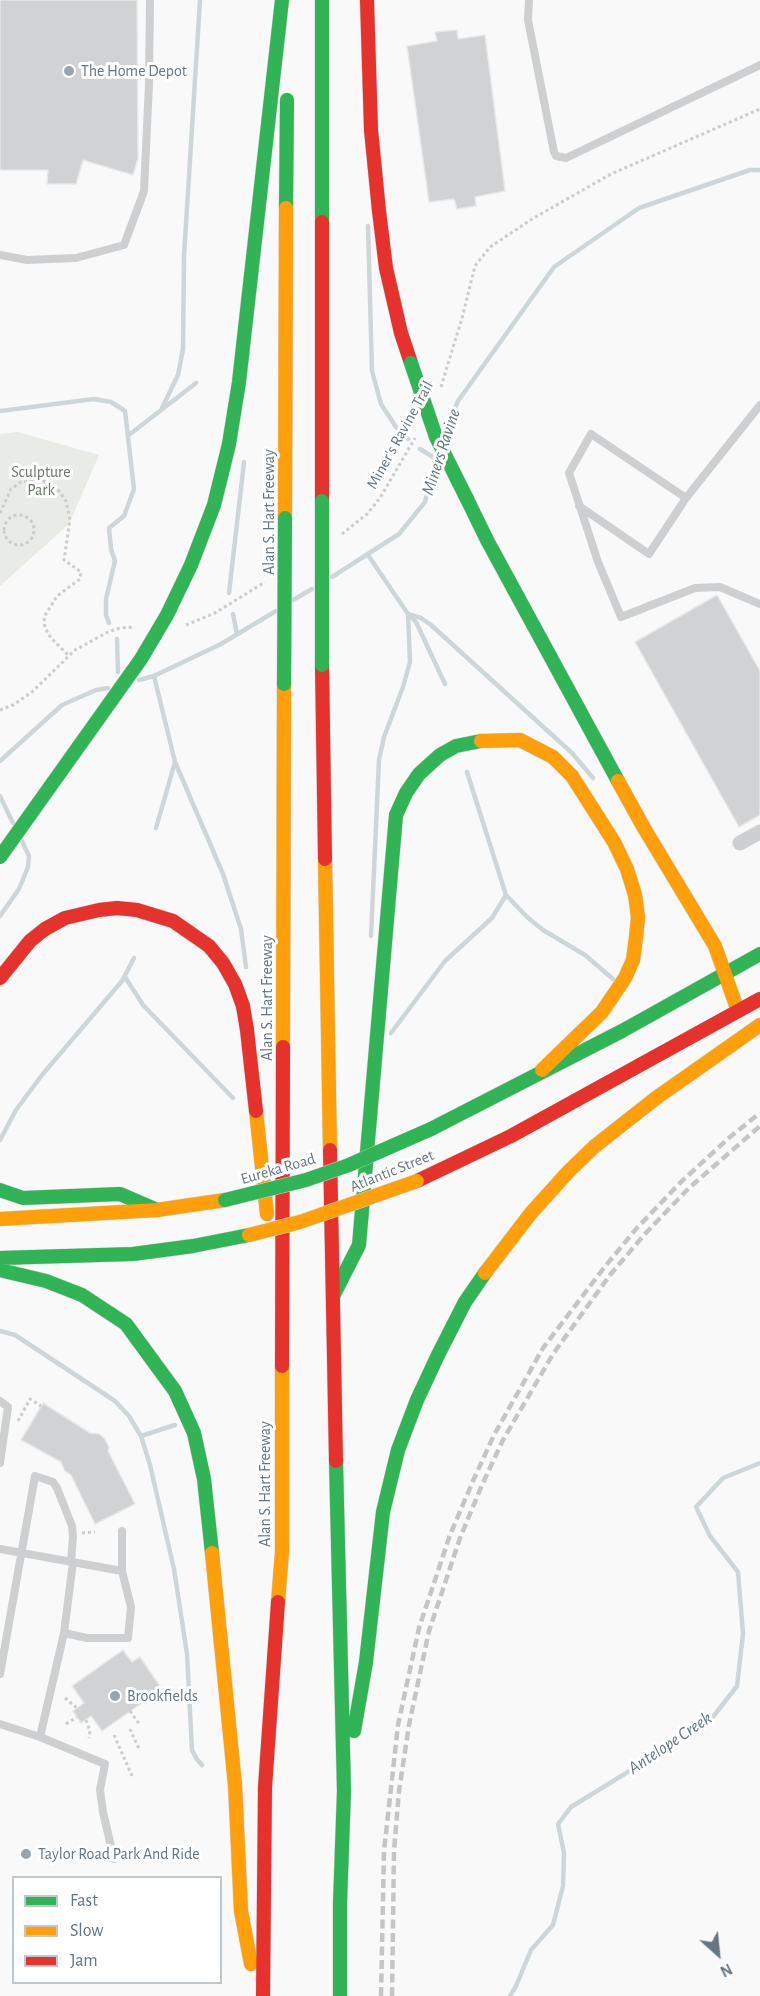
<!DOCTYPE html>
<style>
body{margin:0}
#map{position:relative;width:760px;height:1996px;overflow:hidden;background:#f9f9f9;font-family:"Alegreya Sans",sans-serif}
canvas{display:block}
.legend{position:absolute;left:12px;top:1876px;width:210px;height:108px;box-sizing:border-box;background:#fff;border:2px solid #c1c8cd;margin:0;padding:8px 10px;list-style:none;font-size:18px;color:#657683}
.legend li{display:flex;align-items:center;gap:12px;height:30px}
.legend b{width:30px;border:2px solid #c1c8cd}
.north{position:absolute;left:688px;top:1924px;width:60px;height:60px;-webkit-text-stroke:4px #fff;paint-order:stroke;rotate:153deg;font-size:16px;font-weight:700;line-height:24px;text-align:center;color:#657683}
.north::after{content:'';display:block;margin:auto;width:21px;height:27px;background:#657683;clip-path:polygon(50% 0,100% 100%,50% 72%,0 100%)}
</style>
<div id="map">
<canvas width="760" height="1996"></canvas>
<ul class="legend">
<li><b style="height:8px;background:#30b455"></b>Fast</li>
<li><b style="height:8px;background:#ff9f0a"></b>Slow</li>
<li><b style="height:8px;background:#e5322d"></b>Jam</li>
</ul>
<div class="north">N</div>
</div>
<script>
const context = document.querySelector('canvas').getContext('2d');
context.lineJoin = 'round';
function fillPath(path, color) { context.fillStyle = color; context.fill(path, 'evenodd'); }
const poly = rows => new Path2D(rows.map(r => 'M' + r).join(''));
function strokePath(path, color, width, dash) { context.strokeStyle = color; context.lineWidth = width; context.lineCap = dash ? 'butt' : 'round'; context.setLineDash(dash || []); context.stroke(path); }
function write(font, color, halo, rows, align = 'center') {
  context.font = font + ' "Alegreya Sans",sans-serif'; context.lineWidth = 6; context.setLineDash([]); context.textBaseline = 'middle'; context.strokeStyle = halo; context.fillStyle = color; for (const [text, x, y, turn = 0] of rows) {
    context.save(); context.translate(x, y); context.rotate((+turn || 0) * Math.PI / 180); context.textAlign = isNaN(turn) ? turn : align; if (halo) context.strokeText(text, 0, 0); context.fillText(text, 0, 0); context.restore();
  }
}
fillPath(poly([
 [18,432,99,455,69,524,0,586,0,434]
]), '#e8ebe6');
strokePath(poly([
 [368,226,372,371,381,404,396,427,408,439],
 [162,408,178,375,183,349,184,256,200,0],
 [0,411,94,399,111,402,125,411,134,489,124,516,109,528,111,549,115,561,106,599,106,615,109,623],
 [445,431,458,401,554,267,639,208,750,170,760,170],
 [129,435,196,383],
 [420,449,433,457],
 [368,555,408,614,416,622,445,684],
 [332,577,399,534,425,502,436,459],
 [229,593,244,462],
 [293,600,312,589],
 [233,614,237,634],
 [117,639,118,672],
 [154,676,175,762,156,828],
 [139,680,154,676,221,644,276,611],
 [0,761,62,705,96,690,108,688],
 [175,762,223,874,241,929,246,967],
 [0,796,13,823],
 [506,895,527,917,543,930,585,955,613,979],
 [0,916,19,889,28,867,29,856,22,841],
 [371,936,379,760,384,737,403,687,410,662,408,614,421,618,431,625,572,753,593,778],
 [125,977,143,1005,233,1098],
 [391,1033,445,961,492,918,506,895,467,772],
 [0,1140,16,1110,42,1075,122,981,134,958],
 [0,1331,15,1335,115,1401,129,1416,141,1436,150,1465,174,1569,187,1654,192,1750,196,1758,202,1765],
 [141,1436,175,1425],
 [510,1996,516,1986,531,1950,553,1925,563,1886,564,1853,558,1824,571,1807,709,1722,737,1686,743,1634,738,1572,710,1536,696,1507,723,1478,760,1463]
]), '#ced6d9', 4.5);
const building = poly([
 [0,0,137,0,138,159,133,175,83,160,76,184,47,184,48,170,0,170,0,0],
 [457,30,458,39,485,35,505,191,475,197,476,206,457,209,454,199,429,202,407,46,437,41,435,32,457,30],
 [717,595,760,671,760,815,739,827,635,642,717,595],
 [43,1403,90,1433,99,1434,104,1438,109,1447,108,1451,135,1504,95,1524,71,1475,65,1471,61,1462,21,1440,43,1403],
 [123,1650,132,1662,140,1657,162,1689,102,1731,91,1716,81,1723,73,1711,84,1703,72,1686,123,1650]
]);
fillPath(building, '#d0d2d3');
strokePath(building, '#e8e8e8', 1.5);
const fast = poly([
 [322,0,322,222],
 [286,208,287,100],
 [467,499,487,540,618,781],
 [191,565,214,505,229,444,239,382,282,0],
 [431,1129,622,1031,760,954],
 [0,1190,23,1198,120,1194,157,1210],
 [0,1258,133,1254,193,1246,249,1235],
 [0,1270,46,1281,82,1295,126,1324,175,1391,194,1433,204,1479,212,1553],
 [333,1296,359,1245,396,815,406,793,419,774,440,755,456,746,481,741],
 [336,1461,344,1791,340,1903,340,1996],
 [354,1731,366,1662,383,1512,398,1450,417,1400,438,1355,465,1302,485,1273]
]);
const slow = poly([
 [285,518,286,208],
 [481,741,520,740,553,757,572,776,614,842,627,869,635,895,638,917,636,937,633,960,625,978,602,1012,542,1070],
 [618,781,644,828,715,946,738,1011],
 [325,859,330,1150],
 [283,1047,284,684],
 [256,1111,267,1214],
 [0,1219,157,1210,225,1200],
 [485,1273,531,1213,569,1171,595,1146,656,1098,760,1025],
 [212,1553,235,1785,241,1911,251,1964],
 [278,1602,282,1552,282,1366]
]);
const jam = poly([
 [367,0,371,130,379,211,386,268,401,333,411,363],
 [322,222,322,501],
 [322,665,325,859],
 [0,978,30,941,45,929,65,918,99,910,117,908,137,910,173,921,209,946,223,963,235,984,243,1006,247,1030,256,1111],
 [330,1150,336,1461],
 [417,1181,511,1136,760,999],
 [282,1366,283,1047],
 [263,1996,265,1787,278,1602]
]);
strokePath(fast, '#d5d6d7', 15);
strokePath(slow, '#d5d6d7', 15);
strokePath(jam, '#d5d6d7', 15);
strokePath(poly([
 [441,387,462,318,475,266,490,247,532,219,611,174,760,109],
 [0,513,11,489,21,482,43,481,52,485,60,492,66,501,70,520,64,560,81,572,80,579,57,596,44,617,45,628,51,638,68,655],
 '4 530a15 15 0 1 1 30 0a15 15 0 1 1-30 0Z',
 [342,534,367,514,380,498,415,438],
 [186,625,215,613,265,582],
 [0,710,13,705,32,692,75,650,108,632,120,628,135,627],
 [18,1421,30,1399,41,1406],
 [82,1533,95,1532],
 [65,1698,77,1708],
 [130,1711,140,1725],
 [86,1720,90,1731,89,1738],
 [66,1724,77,1717],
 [130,1729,140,1751],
 [114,1735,132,1776]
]), '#cbcccd', 3, [3, 3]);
strokePath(poly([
 [529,0,528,20,554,152,556,156,566,158,760,65],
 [0,255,27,260,76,258,124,245,144,191,149,84,150,0],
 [686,498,760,405],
 [579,506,649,554,686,498,591,434,569,473,598,562,621,617,695,588,720,587,760,604],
 [0,1401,8,1407,0,1463],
 [0,1549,122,1571],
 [64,1633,87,1638,128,1638,131,1607,122,1571,122,1531],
 [0,1674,35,1476,53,1482,57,1488,72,1526,73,1537,71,1562],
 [0,1724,40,1737,105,1764,100,1790,103,1812,114,1859],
 [40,1737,64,1633,73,1562]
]), '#cecfd0', 8);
strokePath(poly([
 [740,843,760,832]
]), '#cecfd0', 15);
strokePath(fast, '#30b455', 14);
strokePath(slow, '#ff9f0a', 14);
strokePath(jam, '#e5322d', 14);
strokePath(poly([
 [381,1996,384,1851,398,1725,419,1628,450,1535,473,1481,494,1435,543,1348,603,1269,636,1229,682,1181,730,1137,760,1113],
 [392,1996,394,1851,399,1791,409,1725,429,1631,460,1538,482,1485,503,1440,553,1354,610,1275,644,1235,689,1188,760,1126]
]), '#c3c5c6', 4.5, [9, 4.5]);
const fastBridge = poly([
 [411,363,436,437,467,499],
 [322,501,322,665],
 [284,684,285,518],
 [0,857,141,659,167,615,191,565],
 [225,1200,306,1180,349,1165,431,1129]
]);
const slowBridge = poly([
 [249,1235,300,1222,417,1181]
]);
strokePath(fastBridge, '#d5d6d7', 15, []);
strokePath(slowBridge, '#d5d6d7', 15, []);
strokePath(fastBridge, '#30b455', 14);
strokePath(slowBridge, '#ff9f0a', 14);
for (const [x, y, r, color] of [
 [69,71,6,"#99a4ac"],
 [115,1696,6,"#99a4ac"],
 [26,1854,6,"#99a4ac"]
]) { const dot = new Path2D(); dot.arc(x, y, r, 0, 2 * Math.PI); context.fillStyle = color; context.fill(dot); strokePath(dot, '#fff', 2); }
write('16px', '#657683', '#fff', [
 ["The Home Depot",81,71],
 ["Brookfields",127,1696],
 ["Taylor Road Park And Ride",38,1854]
], 'left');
write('16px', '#657683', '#fff', [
 ["Miner's Ravine Trail",400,435,-61],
 ["Alan S. Hart Freeway",269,512,-90],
 ["Alan S. Hart Freeway",267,998,-90],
 ["Eureka Road",278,1169,-16],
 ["Atlantic Street",392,1171,-22],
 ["Alan S. Hart Freeway",265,1484,-90]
]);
write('16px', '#687a64', '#fff', [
 ["Sculpture",41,472],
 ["Park",41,490]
]);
write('italic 18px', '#60757c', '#fff', [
 ["Miners Ravine",441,452,-72],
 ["Antelope Creek",670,1743,-34]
]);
</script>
